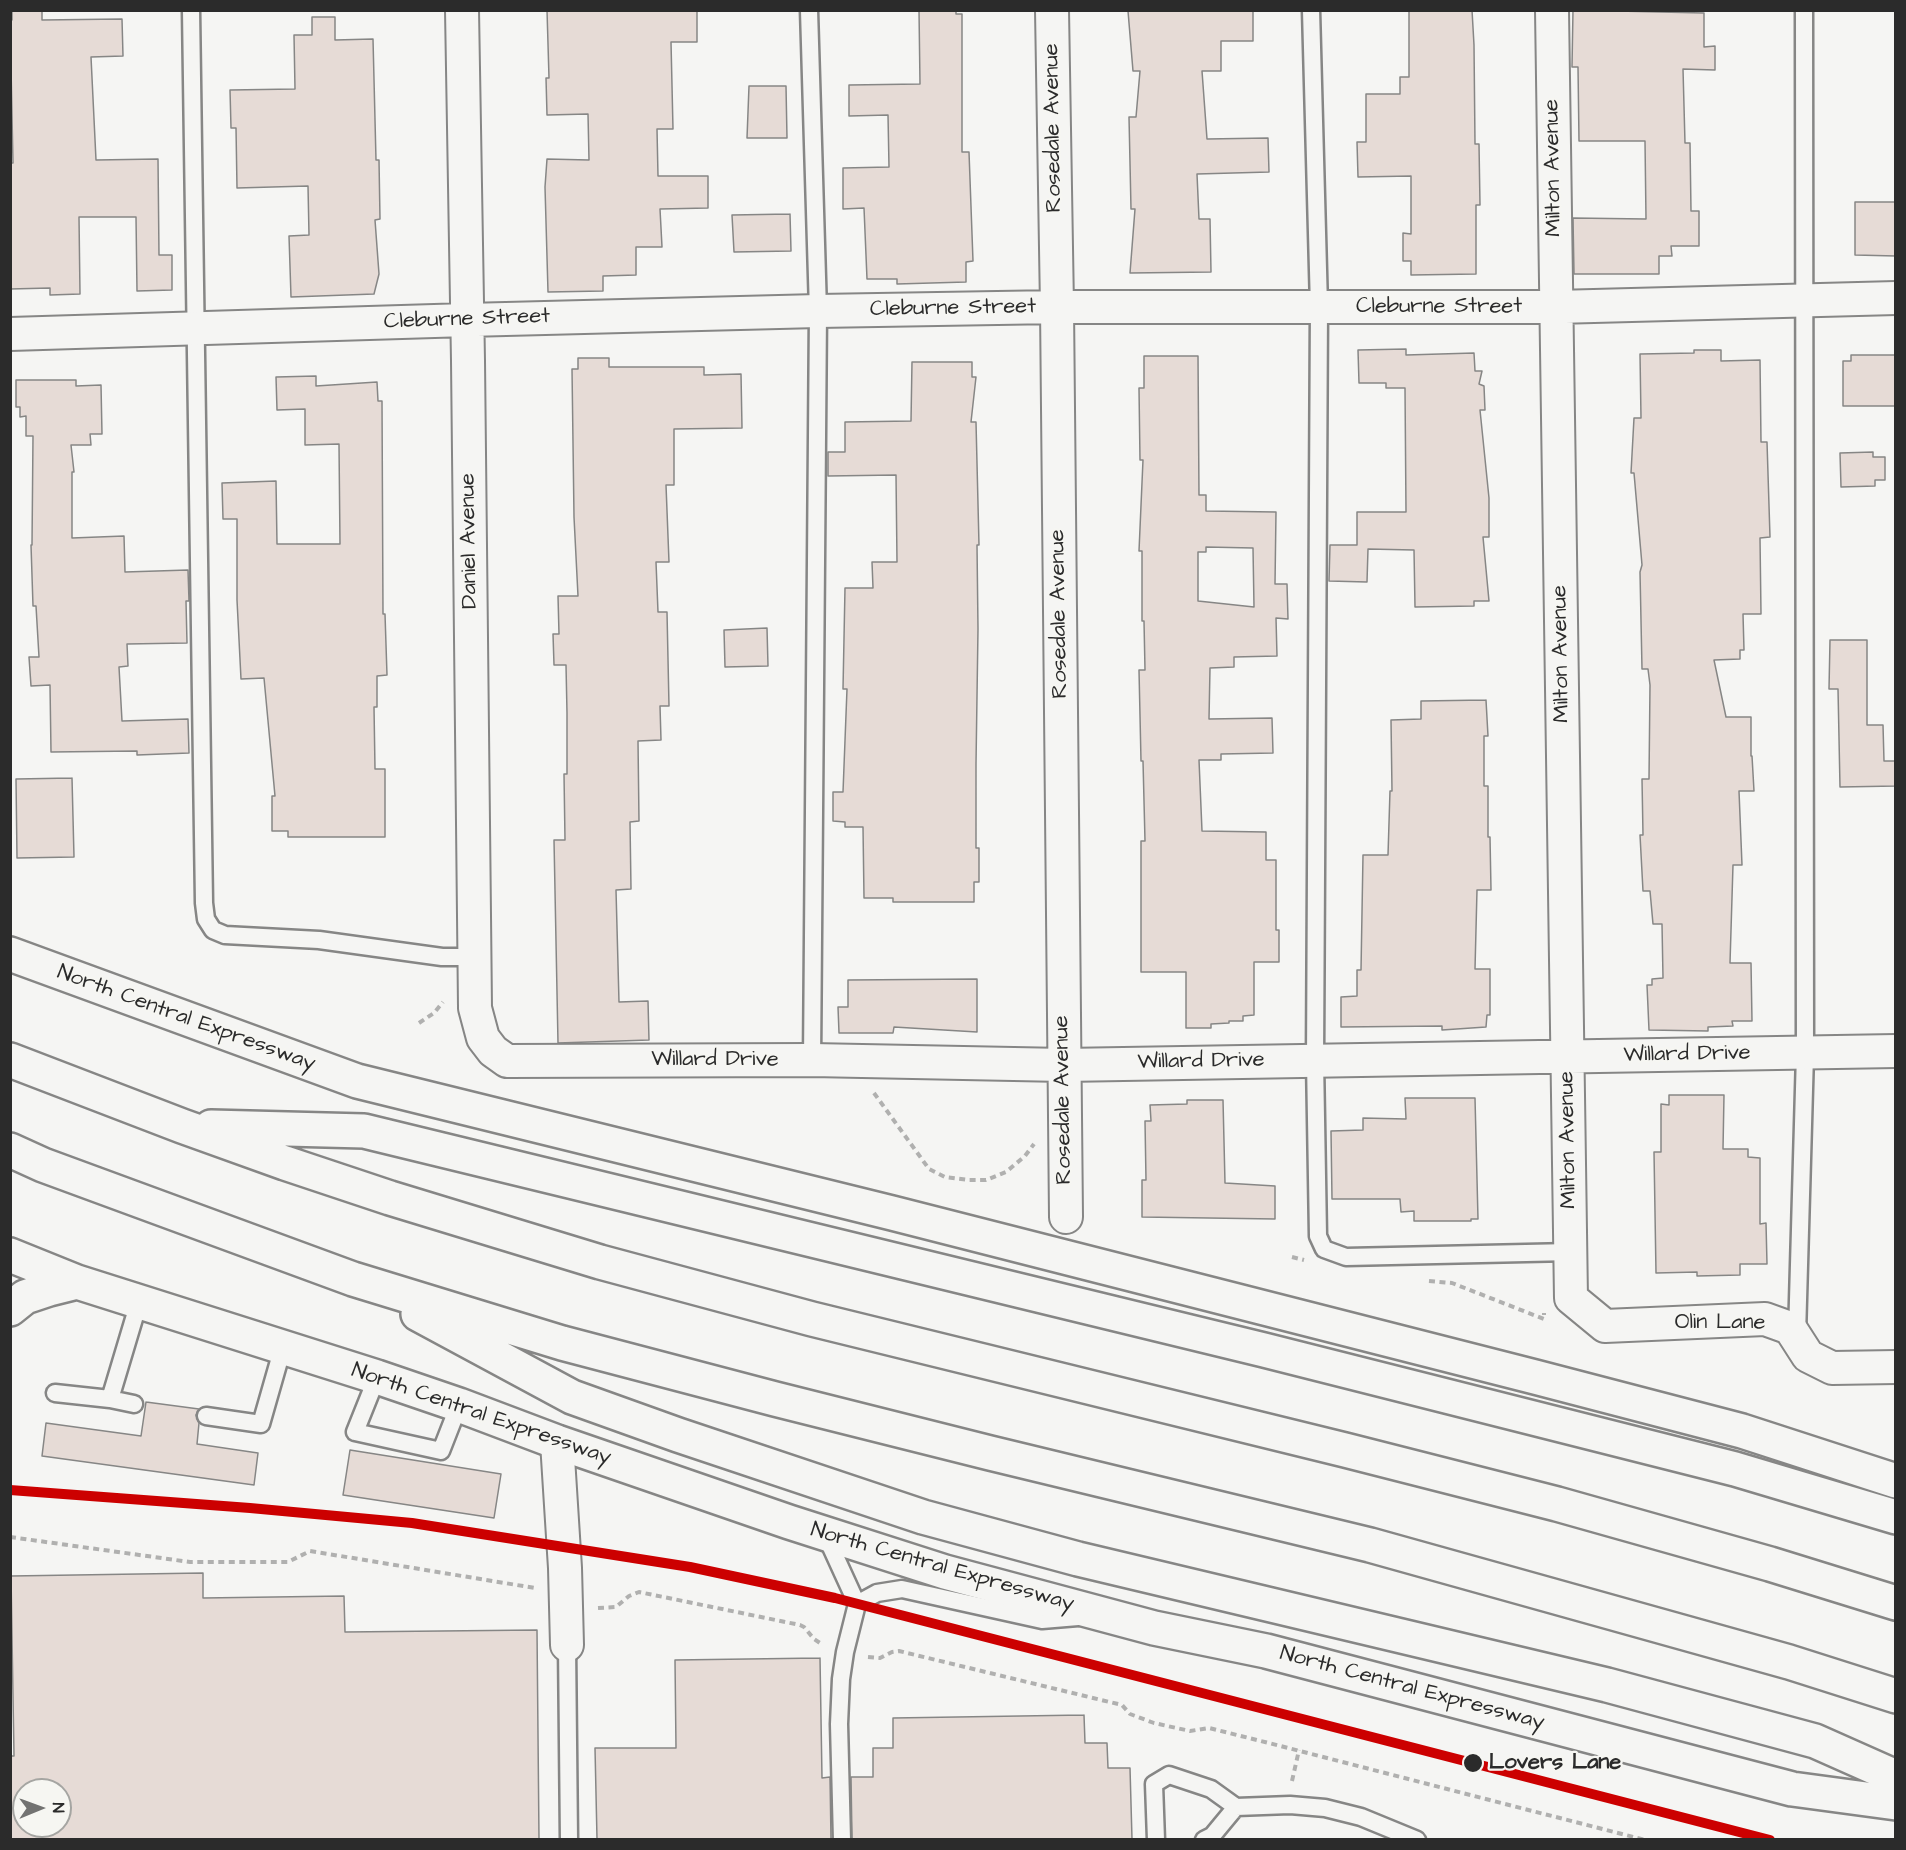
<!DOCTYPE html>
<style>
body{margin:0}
#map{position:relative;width:1906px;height:1850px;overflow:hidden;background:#f5f5f3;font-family:"Architects Daughter",sans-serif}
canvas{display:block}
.frame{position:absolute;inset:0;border:12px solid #2b2b2b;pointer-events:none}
.north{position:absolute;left:12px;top:1778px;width:60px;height:60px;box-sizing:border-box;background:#f6f6f2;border:2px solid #a5a5a2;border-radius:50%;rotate:89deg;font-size:16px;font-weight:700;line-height:24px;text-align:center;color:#2b2b2b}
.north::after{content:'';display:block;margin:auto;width:21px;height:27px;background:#727271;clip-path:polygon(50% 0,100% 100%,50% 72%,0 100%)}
</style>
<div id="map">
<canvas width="1906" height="1850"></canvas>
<div class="frame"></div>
<div class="north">N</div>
</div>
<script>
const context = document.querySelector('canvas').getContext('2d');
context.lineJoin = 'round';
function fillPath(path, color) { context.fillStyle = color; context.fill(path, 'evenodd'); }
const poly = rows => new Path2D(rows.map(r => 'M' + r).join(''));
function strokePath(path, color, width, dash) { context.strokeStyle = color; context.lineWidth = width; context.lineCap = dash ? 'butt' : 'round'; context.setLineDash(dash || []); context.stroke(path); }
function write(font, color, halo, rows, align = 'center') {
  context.font = font + ' "Architects Daughter",sans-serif'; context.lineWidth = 4.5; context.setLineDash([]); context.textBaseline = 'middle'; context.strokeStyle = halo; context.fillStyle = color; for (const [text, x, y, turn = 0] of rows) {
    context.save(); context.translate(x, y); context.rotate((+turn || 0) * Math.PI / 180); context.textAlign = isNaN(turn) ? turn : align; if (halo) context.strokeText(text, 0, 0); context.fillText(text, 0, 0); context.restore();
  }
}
const building = poly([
 [12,10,42,10,42,20,122,19,123,56,91,57,96,160,158,159,159,255,172,255,172,290,137,291,136,217,79,217,80,294,50,295,50,288,10,289,10,163,13,163,10,20,12,20,12,10],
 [547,10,697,10,697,42,671,42,673,129,657,129,658,176,708,176,708,208,660,209,662,247,636,247,636,275,603,276,603,291,548,292,545,187,547,159,589,160,588,114,547,115,546,78,549,78,547,10],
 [919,10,956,10,956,14,962,14,962,152,969,152,973,261,966,262,966,282,897,284,897,279,867,279,864,208,843,209,843,168,889,167,888,115,849,116,849,85,920,84,919,10],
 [1253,10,1253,41,1221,41,1221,71,1202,71,1207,139,1268,138,1269,172,1197,174,1199,219,1210,219,1211,272,1130,273,1135,209,1131,209,1129,117,1136,117,1140,71,1133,71,1128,11,1253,10],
 [1409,10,1472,10,1474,45,1475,144,1479,144,1480,205,1476,205,1476,274,1411,275,1411,261,1403,261,1403,233,1411,234,1411,176,1358,177,1357,142,1366,142,1366,94,1400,94,1400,77,1409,77,1409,10],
 [1573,10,1704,13,1704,47,1715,46,1715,70,1683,69,1685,143,1690,143,1691,211,1699,211,1699,246,1671,246,1672,256,1659,256,1659,274,1574,274,1573,218,1646,219,1645,141,1579,141,1578,67,1572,67,1573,10],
 [312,17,335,17,335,40,373,39,376,160,379,160,380,219,375,220,379,274,374,294,291,297,289,236,309,235,308,186,237,188,236,128,231,128,230,90,295,89,294,35,312,35,312,17],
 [749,86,786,86,787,138,747,138,749,86],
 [1855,202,1896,202,1896,256,1855,255,1855,202],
 [790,214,791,251,734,252,732,215,790,214],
 [1406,349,1406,355,1474,353,1475,371,1482,371,1479,384,1484,386,1485,410,1480,410,1489,498,1489,537,1483,537,1489,601,1474,601,1474,606,1415,607,1414,550,1368,549,1367,582,1329,581,1330,545,1357,545,1357,512,1406,512,1405,388,1386,388,1386,383,1359,383,1358,350,1406,349],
 [1694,350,1721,350,1721,361,1760,360,1761,442,1767,442,1770,537,1760,538,1761,614,1743,614,1744,650,1740,650,1740,659,1714,660,1726,717,1751,717,1751,756,1752,756,1754,791,1739,791,1742,865,1733,865,1730,963,1751,963,1752,1021,1732,1021,1733,1026,1708,1027,1708,1031,1649,1030,1647,985,1652,985,1652,979,1663,978,1662,924,1653,924,1650,891,1643,891,1640,835,1643,835,1642,779,1649,779,1650,685,1648,669,1642,669,1640,572,1642,565,1634,473,1631,473,1634,418,1641,418,1640,354,1694,353,1694,350],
 [1851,355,1896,355,1896,406,1843,406,1843,361,1851,361,1851,355],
 [1144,356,1198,356,1199,495,1206,495,1206,511,1276,512,1275,584,1287,584,1288,619,1276,618,1277,656,1234,657,1234,667,1210,668,1209,719,1272,718,1273,753,1221,754,1221,760,1199,760,1202,831,1266,832,1266,860,1276,860,1276,930,1279,930,1279,962,1254,962,1254,1015,1243,1016,1243,1021,1229,1021,1229,1023,1211,1024,1211,1028,1186,1028,1186,972,1141,972,1141,841,1145,841,1143,761,1141,761,1139,670,1145,670,1144,621,1142,621,1142,551,1139,551,1143,460,1140,460,1139,388,1144,388,1144,356],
 [1206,547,1253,548,1254,607,1198,601,1198,552,1206,552,1206,547],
 [578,358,609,358,609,367,704,367,704,375,741,374,742,428,674,429,674,485,666,485,669,562,656,562,658,612,667,612,669,706,660,706,661,740,638,741,639,821,630,822,631,889,616,890,619,1002,648,1001,649,1040,558,1043,554,840,565,840,564,774,567,774,567,713,566,665,554,665,553,634,559,634,558,596,578,596,574,517,572,369,578,369,578,358],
 [912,362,972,362,972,377,976,377,971,422,976,422,979,545,977,545,978,629,976,764,976,848,979,848,979,882,974,882,974,902,893,902,893,898,864,898,863,827,845,827,845,822,833,821,833,792,843,792,847,689,843,689,845,588,873,588,872,562,897,562,896,475,828,476,828,452,845,452,845,422,911,421,912,362],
 [316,376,316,386,377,382,378,401,382,401,383,614,385,614,387,675,377,676,377,707,374,707,375,769,385,769,385,837,288,837,288,831,272,831,272,796,275,796,264,678,241,679,237,600,237,519,223,519,222,483,276,481,277,544,340,544,339,444,305,445,305,409,277,410,276,377,316,376],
 [16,380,76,380,76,386,101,385,102,434,90,434,91,445,71,445,74,472,72,472,72,538,124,536,125,572,188,570,189,601,186,601,187,643,127,644,128,666,119,667,122,721,188,719,189,753,137,755,137,751,51,752,50,685,31,686,29,657,39,657,36,606,33,606,31,545,32,545,33,436,26,436,26,416,20,417,20,407,16,407,16,380],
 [1873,452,1873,457,1885,457,1885,480,1875,480,1875,486,1841,487,1840,453,1873,452],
 [767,628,768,666,725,667,724,630,767,628],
 [1830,640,1867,640,1867,725,1883,725,1884,761,1896,761,1896,786,1840,787,1838,689,1829,689,1830,640],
 [1486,700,1488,736,1484,736,1484,786,1488,786,1488,837,1490,837,1491,890,1477,890,1475,969,1490,969,1490,1015,1487,1015,1486,1027,1442,1030,1442,1026,1341,1027,1341,997,1357,996,1357,970,1361,970,1363,855,1388,855,1390,791,1392,791,1391,720,1421,719,1421,701,1486,700],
 [72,778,74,857,17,858,16,779,72,778],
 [977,979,977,1032,894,1027,893,1033,839,1033,838,1007,848,1007,848,980,977,979],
 [1669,1095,1724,1095,1723,1149,1748,1149,1748,1157,1760,1158,1760,1224,1766,1223,1767,1264,1740,1264,1740,1275,1697,1276,1697,1272,1656,1273,1654,1152,1661,1152,1661,1104,1669,1105,1669,1095],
 [1405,1098,1475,1098,1478,1219,1471,1219,1471,1221,1414,1221,1414,1211,1401,1212,1400,1199,1332,1199,1331,1131,1363,1130,1363,1118,1406,1119,1405,1098],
 [1187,1100,1223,1100,1225,1183,1275,1186,1275,1219,1142,1217,1142,1180,1146,1180,1145,1121,1151,1121,1150,1105,1187,1104,1187,1100],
 [146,1402,199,1409,196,1415,199,1423,197,1444,258,1453,254,1485,42,1456,46,1423,141,1436,146,1402],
 [350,1450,501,1474,494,1518,343,1495,350,1450],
 [203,1573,203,1598,344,1596,345,1632,537,1630,539,1839,10,1839,10,1756,14,1756,11,1576,203,1573],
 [24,1790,60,1790,60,1826,24,1826,24,1790],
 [820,1658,822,1778,830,1777,831,1839,597,1839,595,1748,676,1748,675,1660,820,1658],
 [1084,1715,1085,1743,1107,1743,1108,1768,1130,1768,1132,1839,852,1839,851,1777,873,1777,873,1748,893,1748,893,1718,1084,1715]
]);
fillPath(building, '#e6dbd6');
strokePath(building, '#868685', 1.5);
const lane = poly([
 [191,10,204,903,206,919,213,930,225,935,319,940,442,957,474,957],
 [809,10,818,311,812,1060],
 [1311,10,1319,307,1315,1060,1318,1236,1324,1249,1346,1257,1571,1252],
 [1797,1335,1805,1054,1804,10],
 [377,1377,355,1432,441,1451,459,1405],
 [55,1393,110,1399],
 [134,1404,110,1399,139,1302],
 [206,1416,261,1424,283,1347],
 [825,1534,857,1604,845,1652,841,1679,839,1724,842,1840],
 [857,1604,877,1593,902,1589,1042,1620,1078,1617],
 [567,1645,569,1840],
 [1156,1840,1154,1784,1169,1775,1211,1789,1236,1807,1290,1805,1325,1808,1361,1817,1417,1840],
 [1204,1840,1212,1836,1236,1807]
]);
const street = poly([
 [462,10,468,361,475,1008,483,1038,493,1051,507,1061,812,1060,1064,1065,1896,1051],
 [1052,10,1057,307,1066,1217],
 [1552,10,1571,1298,1605,1326,1765,1319,1790,1328,1808,1356,1832,1368,1896,1367],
 [10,334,467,320,818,311,1057,307,1556,307,1896,298],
 [557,1442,565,1568,567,1645]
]);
const secondary = poly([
 [10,954,357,1081,892,1213,1535,1377,1742,1431,1896,1481],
 [10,1255,77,1282,377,1377,459,1405,557,1442,789,1522,945,1572,1154,1628,1266,1651,1792,1789,1896,1803],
 [10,1309,25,1297,49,1289,77,1282]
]);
const highway = poly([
 [10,1060,182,1126,285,1163,390,1198,600,1262,812,1319,1345,1450,1557,1504,1770,1564,1896,1603],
 [211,1127,364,1131,1264,1350,1735,1469,1896,1517],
 [10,1150,43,1165,353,1279,562,1343,775,1399,990,1453,1370,1545,1789,1662,1896,1696],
 [418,1314,572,1397,678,1435,923,1517,1078,1559,1607,1685,1815,1741,1896,1777]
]);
strokePath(lane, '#868685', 21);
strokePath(street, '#868685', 36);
strokePath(secondary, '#868685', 38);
strokePath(highway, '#868685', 38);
strokePath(poly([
 [419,1023,434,1013,443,1002],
 [874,1093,929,1169,945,1177,969,1180,986,1180,1006,1172,1025,1156,1034,1144],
 [1292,1257,1304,1260],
 [1429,1281,1452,1283,1544,1319,1544,1313],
 [10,1537,190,1562,288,1562,310,1551,535,1588],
 [598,1608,616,1607,629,1596,639,1592,800,1625,804,1627,814,1639,823,1645],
 [868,1657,880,1658,892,1652,899,1651,1122,1705,1130,1714,1154,1723,1190,1731,1209,1728,1257,1740,1645,1840],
 [1292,1781,1299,1750]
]), '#b0b0af', 4, [6, 4.5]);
strokePath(lane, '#f5f5f3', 16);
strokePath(street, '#f5f5f3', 32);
strokePath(secondary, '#f5f5f3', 33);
strokePath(highway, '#f5f5f3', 33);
strokePath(poly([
 [10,1490,250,1508,412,1523,690,1567,835,1598,1770,1840]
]), '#c00', 10);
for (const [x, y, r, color] of [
 [1473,1763,10,"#2b2b2b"]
]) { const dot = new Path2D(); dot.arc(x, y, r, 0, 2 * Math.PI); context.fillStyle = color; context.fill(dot); strokePath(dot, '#f6f6f2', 2); }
write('22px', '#2b2b2b', '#f6f6f2', [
 ["Rosedale Avenue",1054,128,-91],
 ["Milton Avenue",1554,168,-91],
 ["Cleburne Street",1439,307],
 ["Cleburne Street",953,309,-1],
 ["Cleburne Street",467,320,-2],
 ["Daniel Avenue",470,541,-91],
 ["Rosedale Avenue",1060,614,-91],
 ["Milton Avenue",1562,654,-91],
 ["North Central Expressway",186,1019,20],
 ["Willard Drive",1687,1055,-1],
 ["Willard Drive",715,1060],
 ["Willard Drive",1201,1062,-1],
 ["Rosedale Avenue",1064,1100,-91],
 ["Milton Avenue",1569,1140,-91],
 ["Olin Lane",1720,1323],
 ["North Central Expressway",481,1415,19],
 ["North Central Expressway",942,1568,16],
 ["North Central Expressway",1412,1689,15]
]);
write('bold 22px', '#2b2b2b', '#f6f6f2', [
 ["Lovers Lane",1489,1763]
], 'left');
</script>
